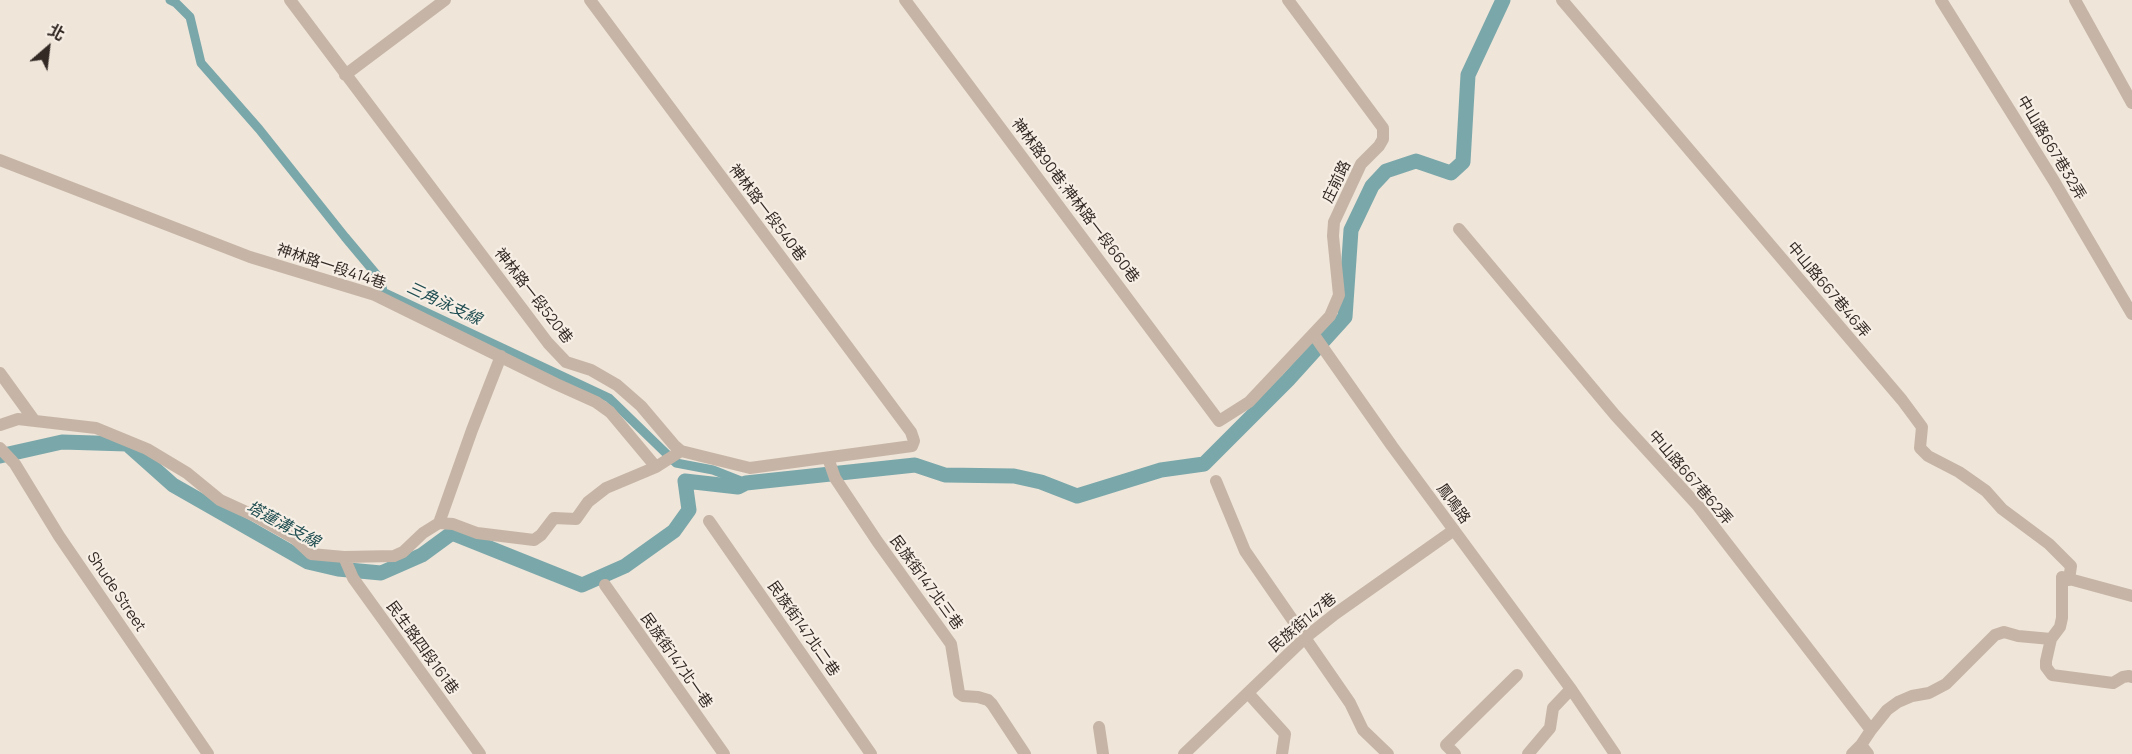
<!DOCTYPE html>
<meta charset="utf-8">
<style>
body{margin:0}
#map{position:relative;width:2132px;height:754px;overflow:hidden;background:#efe5d9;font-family:Manrope,"Noto Sans TC",sans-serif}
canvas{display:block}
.north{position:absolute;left:18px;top:18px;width:60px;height:60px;-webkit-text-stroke:4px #f7efe5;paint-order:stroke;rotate:28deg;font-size:16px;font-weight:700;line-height:24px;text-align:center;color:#332a26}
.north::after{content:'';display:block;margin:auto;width:21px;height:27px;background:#332a26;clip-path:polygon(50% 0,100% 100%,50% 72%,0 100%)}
</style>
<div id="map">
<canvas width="2132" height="754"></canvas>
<div class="north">北</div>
</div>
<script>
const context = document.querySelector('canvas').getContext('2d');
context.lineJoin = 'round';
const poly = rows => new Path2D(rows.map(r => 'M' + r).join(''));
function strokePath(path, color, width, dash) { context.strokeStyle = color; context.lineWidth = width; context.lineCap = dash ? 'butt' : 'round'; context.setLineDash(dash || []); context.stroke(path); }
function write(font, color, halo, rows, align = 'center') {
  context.font = font + ' Manrope,"Noto Sans TC",sans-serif'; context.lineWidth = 4.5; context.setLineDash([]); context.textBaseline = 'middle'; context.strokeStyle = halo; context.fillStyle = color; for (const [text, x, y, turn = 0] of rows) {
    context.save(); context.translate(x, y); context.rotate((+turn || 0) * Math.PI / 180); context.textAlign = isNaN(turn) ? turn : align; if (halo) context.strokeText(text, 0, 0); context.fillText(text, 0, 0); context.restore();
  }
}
strokePath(poly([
 [170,0,176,3,190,17,201,63,259,129,345,237,381,280,383,292,609,398,676,463,713,470,746,483]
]), '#7aa7aa', 9);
strokePath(poly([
 [0,456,62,442,127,444,173,485,308,562,338,569,381,573,422,555,452,533,582,585,625,566,674,531,689,510,685,481,738,487,746,483,915,465,945,475,1014,476,1041,482,1077,496,1161,470,1204,464,1288,380,1345,317,1351,230,1372,186,1386,171,1416,161,1451,173,1463,162,1468,75,1503,0]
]), '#7aa7aa', 15);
strokePath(poly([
 [290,0,548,343,566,362,591,370,617,385,641,406,674,445,681,451,750,468,912,446,914,441,911,432,590,0],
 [905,0,1219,421,1249,402,1330,316,1339,295,1333,236,1334,222,1361,164,1379,146,1383,139,1383,128,1288,0],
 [1562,0,1902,400,1922,427,1920,448,1928,456,1959,472,1986,491,2002,509,2049,544,2071,566,2069,580],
 [1941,0,2054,181,2132,314],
 [2075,0,2132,103],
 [345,75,445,0],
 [0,160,250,257,375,295,556,384,596,402,610,412,656,467],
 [1459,229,1615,415,1698,506,1871,730,1861,745,1868,754],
 [1314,335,1392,446,1571,689,1615,754],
 [0,373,34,420],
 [0,425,18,419,96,428,147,449,187,473,220,500,255,516,294,538,311,554,344,557,394,556,403,552,423,533,439,523,453,524,477,533,534,540,541,535,554,518,576,519,588,502,606,488,656,467,681,451],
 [0,448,15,464,59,536,208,754],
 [828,458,835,478,877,541,951,644,959,693,963,696,978,697,988,700,992,704,1025,754],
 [1216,481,1245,551,1350,703,1363,730,1388,754],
 [709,521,871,754],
 [439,523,472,430,501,356],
 [344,557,353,578,480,754],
 [605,585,724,754],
 [2132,596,2062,577,2062,618,2060,627,2051,639,2046,661,2046,667,2052,675,2113,683,2123,677,2129,676,2132,677],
 [1248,693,1285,734,1282,754],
 [1099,727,1103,754],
 [1871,730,1887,710,1898,702,1912,696,1929,693,1946,684,1995,635,2004,632,2018,636,2051,639],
 [1184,754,1306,637,1335,614,1454,530],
 [1455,754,1446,745,1517,675],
 [1528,754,1550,728,1553,708,1571,689],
 [1852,754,1861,745]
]), '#c6b5a6', 12);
write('15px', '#332a26', '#f7efe5', [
 ["中山路667巷32弄",2051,148,59],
 ["庄前路",1337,182,-64],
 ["神林路90巷;神林路一段660巷",1075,201,53],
 ["神林路一段540巷",767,213,53],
 ["神林路一段414巷",331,267,18],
 ["中山路667巷46弄",1828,290,50],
 ["神林路一段520巷",533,296,52],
 ["中山路667巷62弄",1690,478,49],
 ["鳳鳴路",1453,504,54],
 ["民族街147北三巷",926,583,54],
 ["Shude Street",116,592,56],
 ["民族街147巷",1303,623,-40],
 ["民族街147北二巷",803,629,55],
 ["民生路四段161巷",422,648,54],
 ["民族街147北一巷",676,661,55]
]);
write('italic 16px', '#1f4d51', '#f7efe5', [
 ["三角泳支線",444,304,25],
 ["塔蓮溝支線",283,525,28]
]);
</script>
